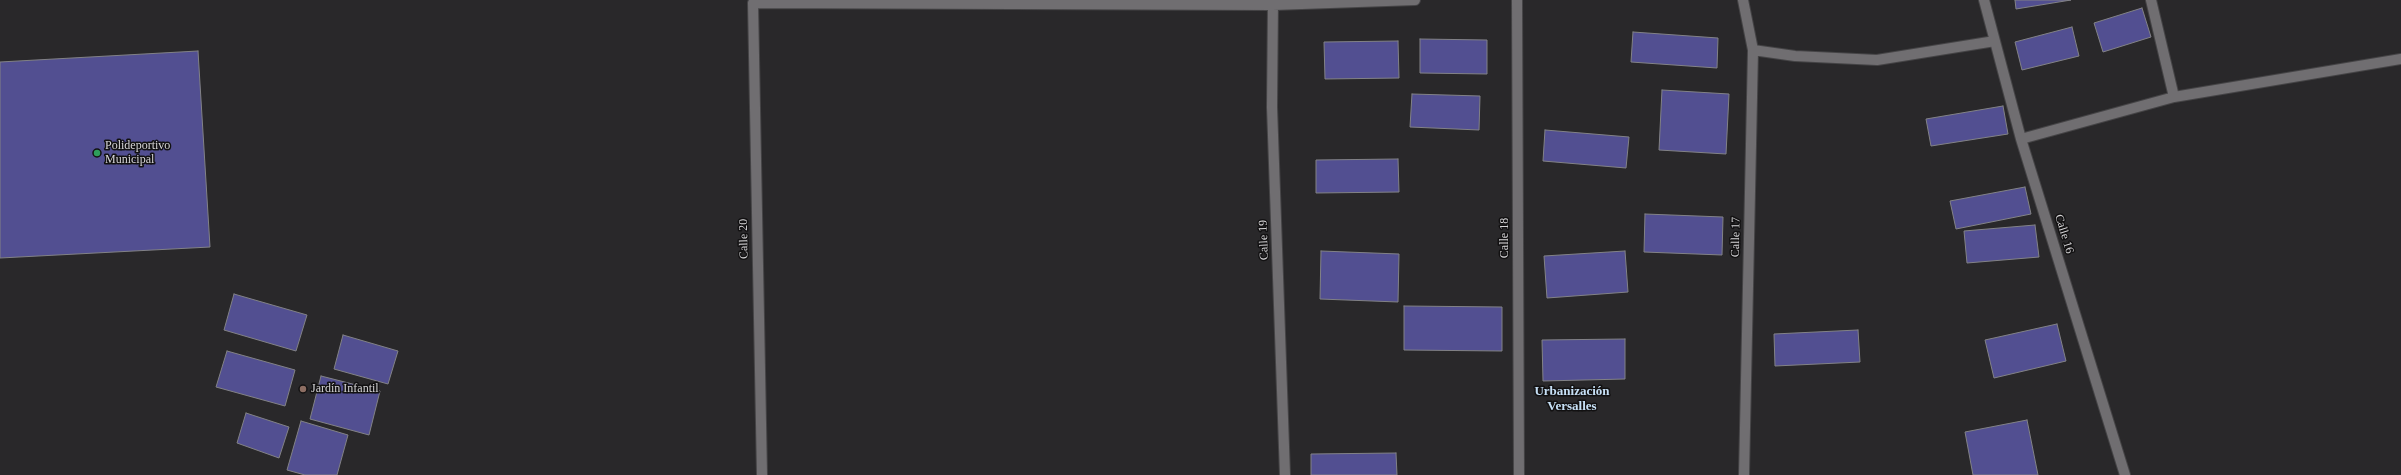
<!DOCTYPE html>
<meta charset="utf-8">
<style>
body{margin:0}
canvas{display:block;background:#29282a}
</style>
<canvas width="2401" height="475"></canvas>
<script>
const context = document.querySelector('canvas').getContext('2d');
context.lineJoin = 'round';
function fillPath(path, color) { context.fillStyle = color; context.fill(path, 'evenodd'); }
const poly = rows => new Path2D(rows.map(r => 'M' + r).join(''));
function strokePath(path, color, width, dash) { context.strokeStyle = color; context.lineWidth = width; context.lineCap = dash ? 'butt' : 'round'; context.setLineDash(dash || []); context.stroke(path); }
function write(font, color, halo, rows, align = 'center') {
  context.font = font + ' "Times New Roman",serif'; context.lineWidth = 3; context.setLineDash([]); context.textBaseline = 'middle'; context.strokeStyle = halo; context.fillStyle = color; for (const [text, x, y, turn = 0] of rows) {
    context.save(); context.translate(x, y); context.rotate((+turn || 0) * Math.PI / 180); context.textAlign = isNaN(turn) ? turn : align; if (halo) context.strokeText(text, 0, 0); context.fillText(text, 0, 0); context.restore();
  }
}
const building = poly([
 [2015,0,2071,0,2016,9,2015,0],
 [2142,8,2151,37,2103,52,2094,23,2142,8],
 [2072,27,2079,56,2022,70,2015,42,2072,27],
 [1633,32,1718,38,1717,68,1631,62,1633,32],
 [1420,39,1487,40,1487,74,1420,73,1420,39],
 [1398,41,1399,78,1325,79,1324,42,1398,41],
 [198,51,210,247,0,258,0,62,198,51],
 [1662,90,1729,94,1726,154,1659,150,1662,90],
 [1412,94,1480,96,1479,130,1410,127,1412,94],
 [2003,106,2008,134,1931,146,1926,119,2003,106],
 [1545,130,1629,137,1626,168,1543,161,1545,130],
 [1398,159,1399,192,1316,193,1316,160,1398,159],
 [2025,187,2031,214,1956,229,1950,201,2025,187],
 [1645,214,1723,217,1722,255,1644,252,1645,214],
 [2035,225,2039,257,1967,263,1964,231,2035,225],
 [1321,251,1399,254,1398,302,1320,299,1321,251],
 [1625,251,1628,292,1547,298,1544,256,1625,251],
 [234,294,307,315,296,351,224,330,234,294],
 [1404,306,1502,307,1502,351,1404,350,1404,306],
 [2057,324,2066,361,1994,378,1985,340,2057,324],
 [1858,330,1860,362,1775,366,1774,334,1858,330],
 [343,335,398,351,388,384,334,369,343,335],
 [1625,339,1625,379,1543,381,1542,340,1625,339],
 [227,351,295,370,285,406,216,387,227,351],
 [321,376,380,391,369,435,310,419,321,376],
 [246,413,289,427,279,458,237,443,246,413],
 [2027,420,2038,475,1973,475,1965,432,2027,420],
 [301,421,348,435,337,475,305,475,287,470,301,421],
 [1396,453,1397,475,1311,475,1311,454,1396,453]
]);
fillPath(building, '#524f91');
strokePath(building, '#828286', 1);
const minor = poly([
 [1273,0,1272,107,1285,475],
 [1517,0,1519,475],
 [1743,0,1753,50,1744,475],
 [1984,0,2021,139,2125,475],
 [2151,0,2174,97],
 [1753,50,1795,56,1877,60,1995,41],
 [2021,139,2174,97,2401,59],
 [762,475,753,3,1273,5,1415,0]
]);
strokePath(minor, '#454446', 12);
strokePath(minor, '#706e71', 10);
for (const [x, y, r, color] of [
 [97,153,4,"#2e9e5b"],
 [303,389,4,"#8d6e63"]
]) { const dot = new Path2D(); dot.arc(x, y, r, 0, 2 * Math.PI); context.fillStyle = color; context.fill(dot); strokePath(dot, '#121112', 1.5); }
write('12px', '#d6d5d7', '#121112', [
 ["Polideportivo",105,146],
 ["Municipal",105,160],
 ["Jardín Infantil",311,389]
], 'left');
write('12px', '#d6d5d7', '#121112', [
 ["Calle 16",2064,234,73],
 ["Calle 17",1736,237,-89],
 ["Calle 18",1505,238,-90],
 ["Calle 20",744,239,-91],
 ["Calle 19",1264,240,-92]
]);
write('bold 13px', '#c7e0f6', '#121112', [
 ["Urbanización",1572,392],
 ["Versalles",1572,407]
]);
</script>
